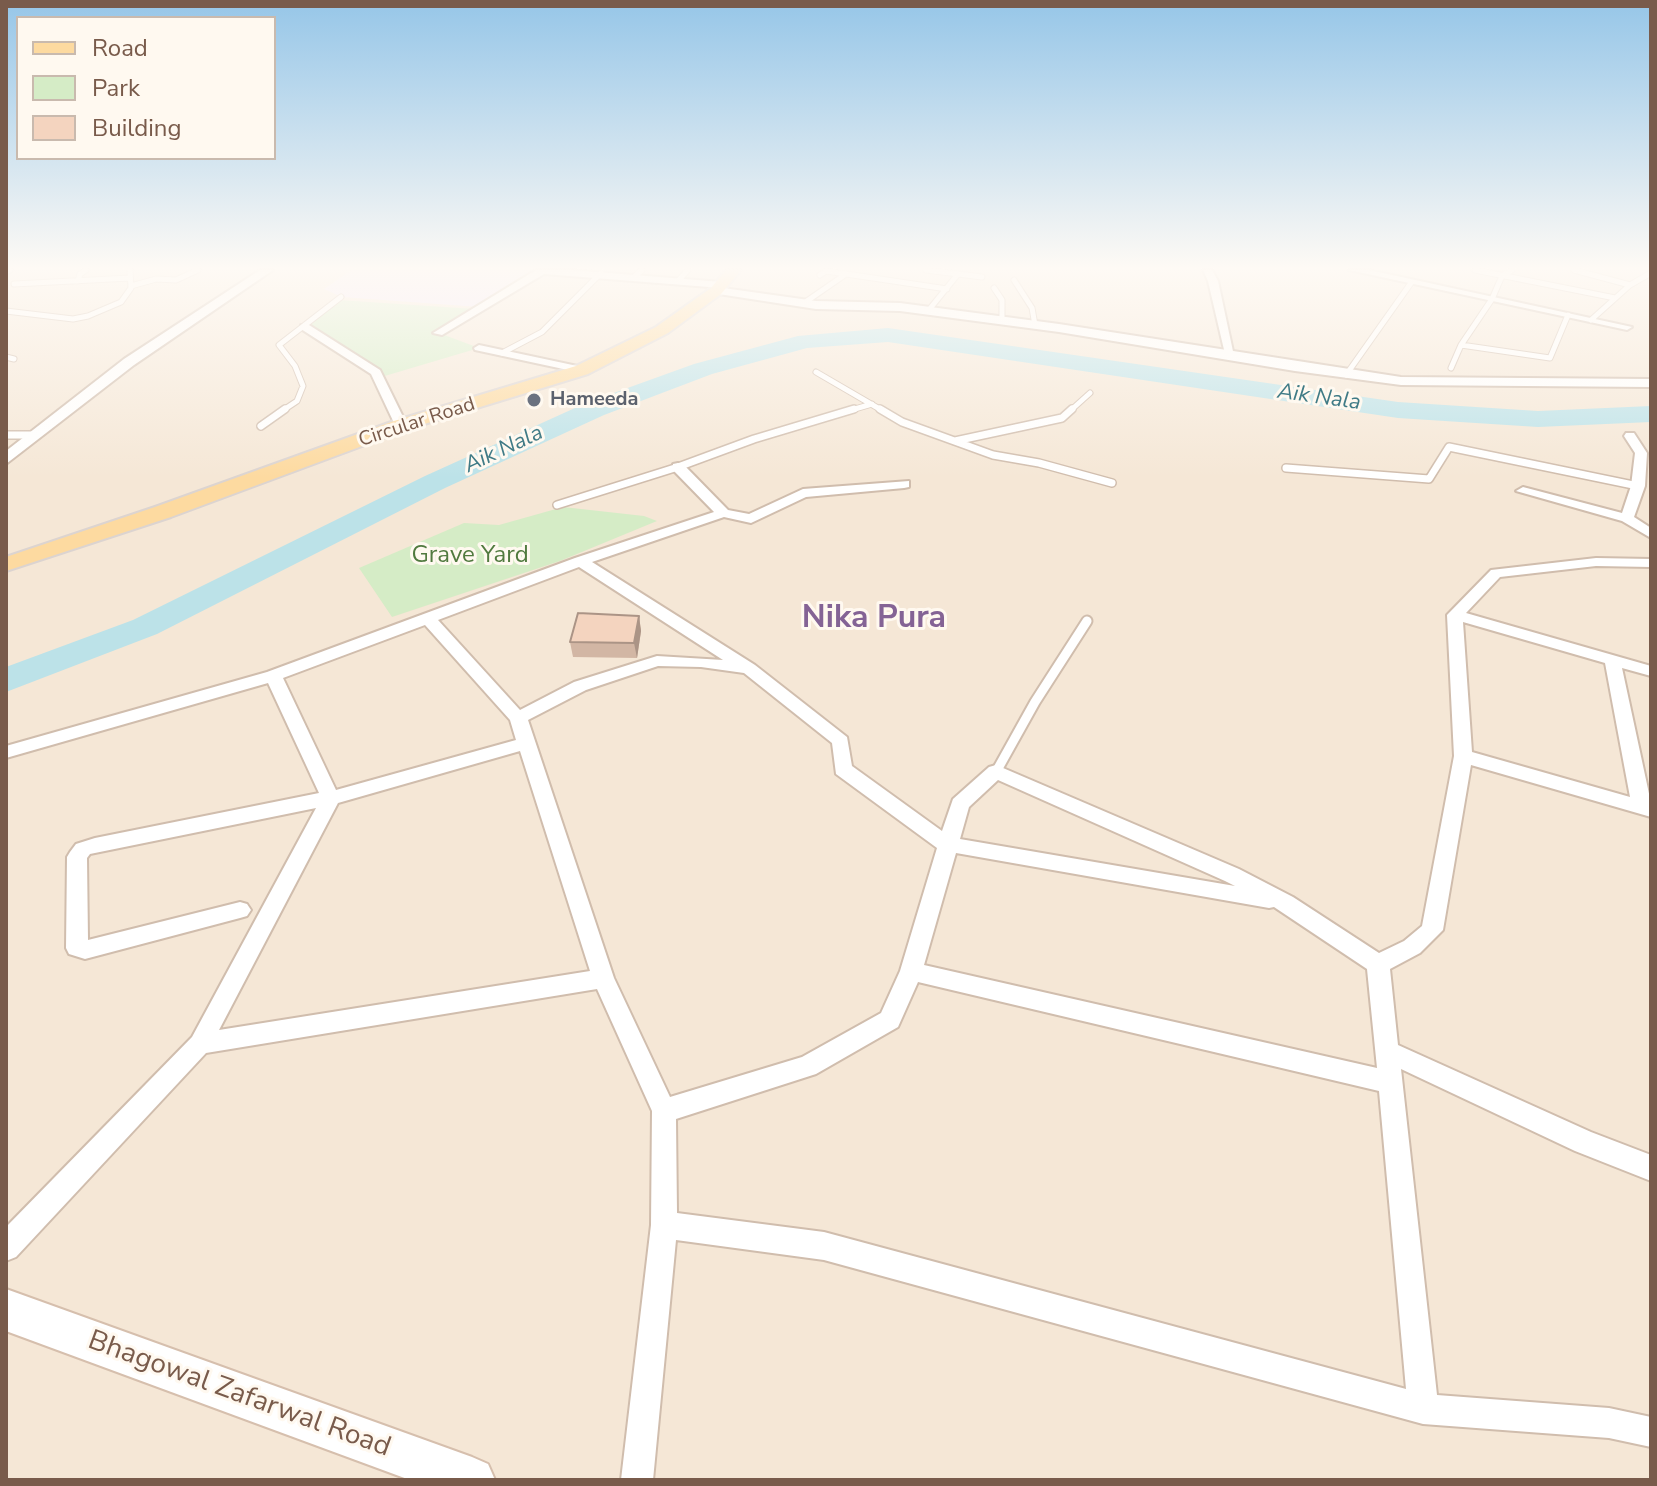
<!DOCTYPE html>
<style>
body{margin:0}
#map{position:relative;width:1657px;height:1486px;overflow:hidden;background:#fdf5e9;font-family:"Nunito Sans",sans-serif}
canvas{display:block}
.frame{position:absolute;inset:0;border:8px solid #795b4b;pointer-events:none}
.legend{position:absolute;left:16px;top:16px;width:260px;height:144px;box-sizing:border-box;background:#fff9f0;border:2px solid #c9baae;margin:0;padding:10px 14px;list-style:none;font-size:24px;color:#795b4b}
.legend li{display:flex;align-items:center;gap:16px;height:40px}
.legend b{width:40px;border:2px solid #c9baae}
</style>
<div id="map">
<canvas width="1657" height="1486"></canvas>
<div class="frame"></div>
<ul class="legend">
<li><b style="height:10px;background:#fddaa0"></b>Road</li>
<li><b style="height:22px;background:#d5ecc6"></b>Park</li>
<li><b style="height:22px;background:#f4d4bf"></b>Building</li>
</ul>
</div>
<script>
const context = document.querySelector('canvas').getContext('2d');
context.lineJoin = 'round';
function fillPath(path, color) { context.fillStyle = color; context.fill(path, 'evenodd'); }
const poly = rows => new Path2D(rows.map(r => 'M' + r).join(''));
function strokePath(path, color, width, dash) { context.strokeStyle = color; context.lineWidth = width; context.lineCap = dash ? 'butt' : 'round'; context.setLineDash(dash || []); context.stroke(path); }
function write(font, color, halo, rows, align = 'center') {
  context.font = font + ' "Nunito Sans",sans-serif'; context.lineWidth = 6; context.setLineDash([]); context.textBaseline = 'middle'; context.strokeStyle = halo; context.fillStyle = color; for (const [text, x, y, turn = 0] of rows) {
    context.save(); context.translate(x, y); context.rotate((+turn || 0) * Math.PI / 180); context.textAlign = isNaN(turn) ? turn : align; if (halo) context.strokeText(text, 0, 0); context.fillText(text, 0, 0); context.restore();
  }
}
fillPath(poly([
 [6,270,1651,270,1651,1480,6,1480]
]), '#f5e7d6');
fillPath(poly([
 [352,270,532,270,479,307,342,297,324,289]
]), '#f2e5fa');
fillPath(poly([
 [338,300,475,309,439,333,479,348,378,378,305,327],
 [563,507,644,516,657,521,560,561,392,617,359,568,464,523,499,525]
]), '#d5ecc6');
fillPath(poly([
 [888,328,1398,402,1538,411,1651,406,1651,422,1538,427,1398,418,888,342,807,348,712,374,604,415,445,488,157,634,6,692,6,667,133,620,425,476,586,403,694,364,798,336,888,328]
]), '#bce2e8');
const serviceFar2 = poly([
 [926,270,982,277],
 [1475,270,1615,298],
 [1574,270,1630,285,1591,320],
 [6,272,10,270],
 [820,275,826,271,947,289],
 [635,276,642,270],
 [679,280,688,270],
 [1014,280,1032,308,1035,325],
 [78,281,80,274,86,270],
 [14,284,130,278],
 [1630,285,1651,273],
 [131,286,156,279,176,280,198,270],
 [994,288,1002,300,1002,320],
 [804,303,846,274],
 [6,311,73,319,88,316,121,302,131,288,130,270],
 [928,311,958,274],
 [1461,345,1550,358,1568,315],
 [502,353,542,332,601,273],
 [6,357,14,359],
 [1451,368,1461,345,1492,299,1502,276,1512,270],
 [816,372,883,411],
 [1346,375,1411,283],
 [282,411,297,401,303,386,295,366,279,345,341,297],
 [848,411,872,404],
 [1070,411,1090,393]
]);
const serviceFar1 = poly([
 [880,409,902,422,993,455,1039,463,1112,483],
 [261,426,285,409],
 [6,435,35,435],
 [955,441,1062,418,1072,409],
 [1286,468,1429,479,1449,447,1638,486],
 [557,505,678,467,754,439,854,409]
]);
const service = poly([
 [996,772,1035,702,1087,621]
]);
const minor = poly([
 [536,270,571,270,722,282,727,285,722,288,544,274,442,335,433,333,536,270],
 [1203,270,1212,270,1218,281,1234,356,1225,354,1208,281,1203,270],
 [1349,270,1369,270,1632,327,1627,330,1349,270],
 [301,325,309,325,380,370,407,425,405,428,395,425,371,374,301,329,301,325],
 [479,345,582,367,588,370,582,373,475,350,474,348,479,345],
 [1626,433,1634,433,1647,453,1645,486,1634,517,1651,528,1651,538,1622,521,1516,491,1523,487,1622,513,1631,486,1635,453,1624,436,1626,433],
 [678,463,683,464,728,510,749,514,803,489,909,481,909,487,904,488,806,497,751,523,724,517,592,562,755,665,847,737,852,766,942,831,953,799,989,767,996,765,1239,869,1293,897,1379,953,1404,941,1422,926,1454,756,1447,615,1491,570,1596,558,1651,559,1651,567,1596,566,1500,577,1466,613,1651,666,1651,676,1622,668,1651,803,1651,817,1471,765,1443,930,1420,953,1390,969,1398,1045,1591,1132,1651,1155,1651,1181,1575,1151,1401,1069,1437,1395,1609,1408,1651,1417,1651,1447,1609,1438,1423,1424,824,1260,676,1240,653,1480,621,1480,651,1225,652,1111,597,989,206,1053,16,1257,6,1261,6,1227,192,1037,316,808,90,854,87,858,88,940,240,902,247,904,251,910,247,916,240,918,85,959,69,954,66,948,67,857,70,852,76,844,95,838,319,793,268,683,6,758,6,746,267,672,575,558,714,512,673,470,673,464,678,463],
 [579,567,723,660,657,656,574,682,520,710,438,620,579,567],
 [1463,622,1605,663,1630,797,1472,752,1463,622],
 [425,625,510,720,516,740,336,790,283,678,425,625],
 [658,666,701,667,744,673,832,743,836,774,937,848,900,971,881,1013,802,1057,670,1097,614,978,528,720,586,690,658,666],
 [520,751,590,971,219,1030,338,803,520,751],
 [998,780,1225,881,1235,886,960,839,969,807,998,780],
 [956,853,1269,908,1274,907,1367,969,1377,1068,924,965,956,853],
 [918,982,1379,1091,1406,1389,824,1232,677,1213,676,1119,816,1074,898,1027,918,982]
]);
const tertiary = poly([
 [260,270,273,270,134,365,6,464,6,451,124,359,260,270],
 [716,287,816,301,900,303,1059,324,1401,377,1651,379,1651,387,1401,385,1295,371,1059,332,900,311,816,309,712,293,710,291,716,287]
]);
const secondary = poly([
 [6,1289,472,1457,488,1464,495,1480,410,1480,6,1331,6,1289]
]);
const primary = poly([
 [726,270,741,270,721,294,668,333,588,374,408,429,171,517,6,571,6,557,155,507,394,421,576,366,656,327,711,288,726,270]
]);
strokePath(serviceFar2, '#d0bdad', 7);
strokePath(serviceFar1, '#d0bdad', 10);
strokePath(service, '#d0bdad', 13);
strokePath(minor, '#d0bdad', 4);
strokePath(tertiary, '#d0bdad', 4);
strokePath(secondary, '#d6bfad', 4);
strokePath(primary, '#dcd4d0', 4);
strokePath(serviceFar2, '#fff', 5);
strokePath(serviceFar1, '#fff', 7);
strokePath(service, '#fff', 9);
fillPath(minor, '#fff');
fillPath(tertiary, '#fff');
fillPath(secondary, '#fff');
fillPath(primary, '#fddaa0');
fillPath(poly([
 [639,616,641,631,637,658,573,657,570,642]
]), '#d2b6a4');
fillPath(poly([
 [639,616,641,631,637,658,634,643]
]), '#ab9486');
const building = poly([
 [578,613,639,616,634,643,570,642,578,613]
]);
fillPath(building, '#f4d4bf');
strokePath(building, '#ab9486', 2);
const sky = context.createLinearGradient(0, 0, 0, 478);
sky.addColorStop(0, '#96c6e8');
sky.addColorStop(0.56, '#fefaf5');
sky.addColorStop(1, '#fefaf500');
context.fillStyle = sky;
context.fillRect(0, 0, 1657, 478);
for (const [x, y, r, color] of [
 [534,400,8,"#6b7280"]
]) { const dot = new Path2D(); dot.arc(x, y, r, 0, 2 * Math.PI); context.fillStyle = color; context.fill(dot); strokePath(dot, '#fff9f0', 3); }
write('bold 20px', '#5b616d', '#fff9f0', [
 ["Hameeda",550,400]
], 'left');
write('20px', '#795b4b', '#fff9f0', [
 ["Circular Road",417,423,-18]
]);
write('italic 22px', '#407b86', '#fff9f0', [
 ["Aik Nala",1319,398,8],
 ["Aik Nala",504,450,-25]
]);
write('24px', '#517a3f', '#fff9f0', [
 ["Grave Yard",470,556]
]);
write('28px', '#795b4b', '#fff9f0', [
 ["Bhagowal Zafarwal Road",239,1395,20]
]);
write('bold 32px', '#846395', '#fff9f0', [
 ["Nika Pura",874,619]
]);
</script>
